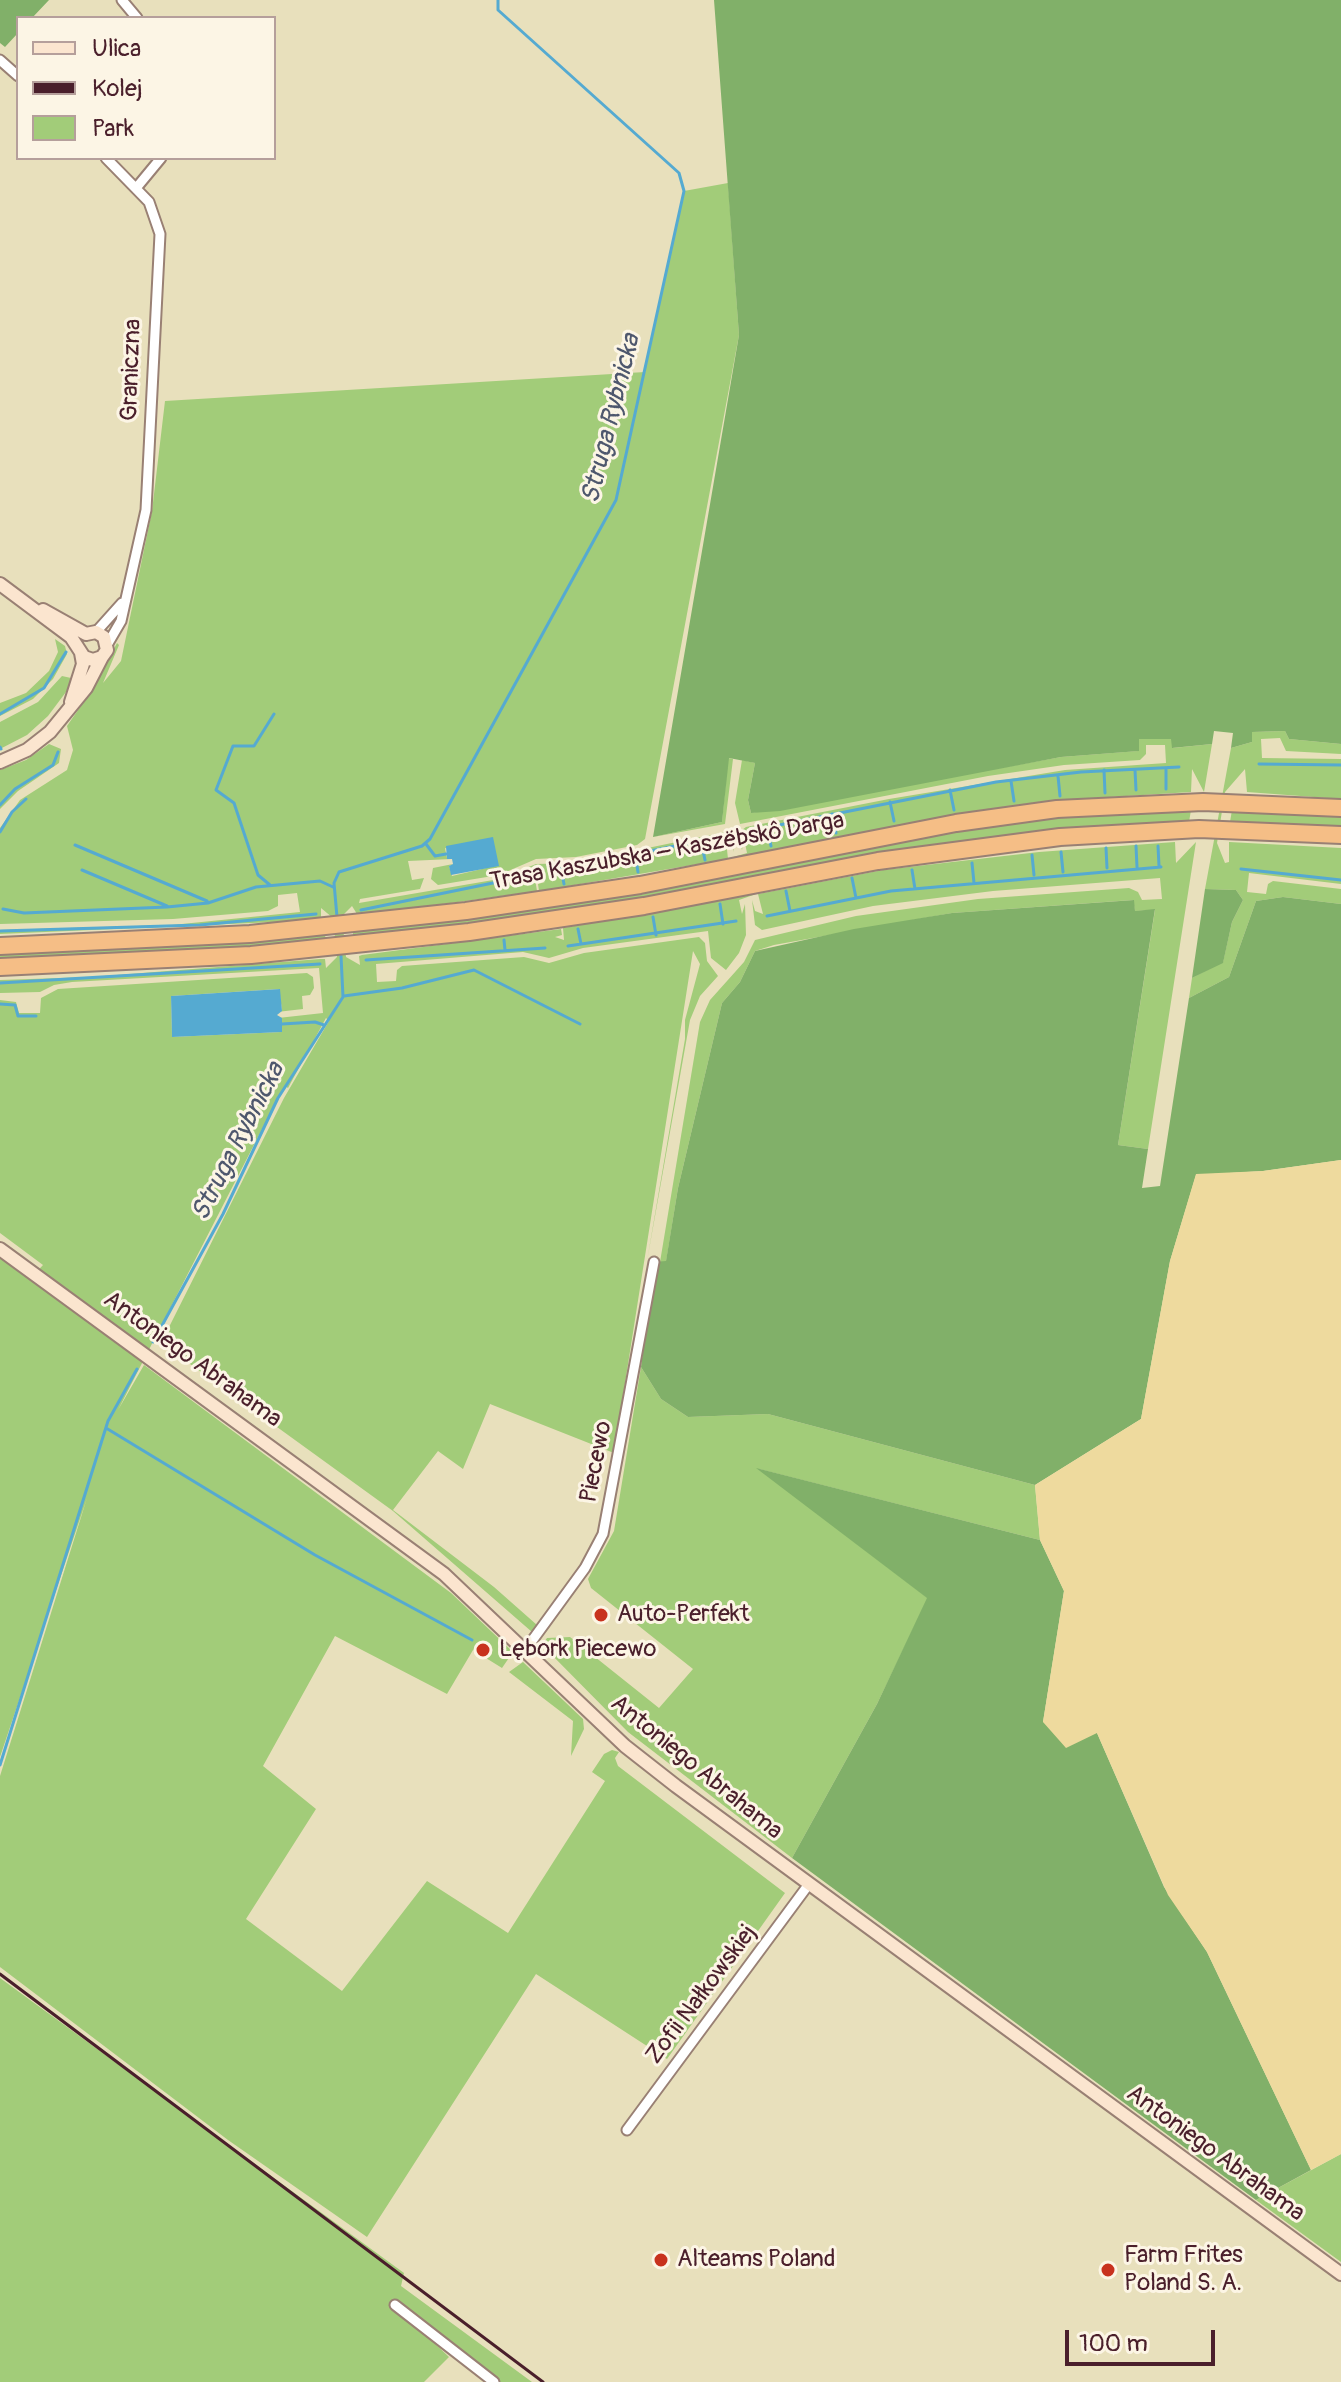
<!DOCTYPE html>
<meta charset="utf-8">
<style>
body{margin:0}
#map{position:relative;width:1341px;height:2382px;overflow:hidden;background:#e8e0bc;font-family:Pangolin,sans-serif}
canvas{display:block}
.legend{position:absolute;left:16px;top:16px;width:260px;height:144px;box-sizing:border-box;background:#fcf5e5;border:2px solid #b59f9b;margin:0;padding:10px 14px;list-style:none;font-size:24px;color:#4a1f2b}
.legend li{display:flex;align-items:center;gap:16px;height:40px}
.legend b{width:40px;border:2px solid #b59f9b}
.scale{position:absolute;left:1065px;top:2330px;width:150px;height:36px;box-sizing:border-box;border:4px solid #4a1f2b;border-top:0;padding-left:10px;font-size:24px;line-height:28px;white-space:nowrap;color:#4a1f2b;-webkit-text-stroke:6px #fcf5e5;paint-order:stroke}
</style>
<div id="map">
<canvas width="1341" height="2382"></canvas>
<ul class="legend">
<li><b style="height:10px;background:#fbe5cf"></b>Ulica</li>
<li><b style="height:10px;background:#4a1f2b"></b>Kolej</li>
<li><b style="height:22px;background:#a2cc79"></b>Park</li>
</ul>
<div class="scale">100 m</div>
</div>
<script>
const context = document.querySelector('canvas').getContext('2d');
context.lineJoin = 'round';
function fillPath(path, color) { context.fillStyle = color; context.fill(path, 'evenodd'); }
const poly = rows => new Path2D(rows.map(r => 'M' + r).join(''));
function strokePath(path, color, width, dash) { context.strokeStyle = color; context.lineWidth = width; context.lineCap = dash ? 'butt' : 'round'; context.setLineDash(dash || []); context.stroke(path); }
function write(font, color, halo, rows, align = 'center') {
  context.font = font + ' Pangolin,sans-serif'; context.lineWidth = 6; context.setLineDash([]); context.textBaseline = 'middle'; context.strokeStyle = halo; context.fillStyle = color; for (const [text, x, y, turn = 0] of rows) {
    context.save(); context.translate(x, y); context.rotate((+turn || 0) * Math.PI / 180); context.textAlign = isNaN(turn) ? turn : align; if (halo) context.strokeText(text, 0, 0); context.fillText(text, 0, 0); context.restore();
  }
}
fillPath(poly([
 [728,183,739,335,645,839,637,845,576,857,536,859,499,875,438,885,431,879,433,868,453,864,449,866,452,876,499,865,445,848,447,858,452,859,408,861,412,880,424,878,420,889,360,899,359,903,499,879,536,864,575,863,725,832,731,836,734,852,730,841,726,840,728,859,539,891,538,884,545,882,535,879,537,891,451,903,357,914,352,906,342,916,346,957,360,965,359,956,362,955,561,929,562,935,555,937,564,940,563,928,756,894,739,900,742,914,745,904,746,935,739,953,726,970,711,958,708,931,583,948,549,958,523,952,376,964,377,982,396,981,397,970,402,966,524,957,549,963,584,953,699,937,705,943,707,961,718,976,700,996,690,1020,647,1261,685,1039,685,1020,700,964,693,951,614,1453,490,1404,463,1469,438,1451,393,1510,494,1587,537,1625,532,1632,393,1511,161,1343,284,1098,329,1021,326,1018,288,1088,285,1086,278,1098,118,1410,144,1365,451,1593,513,1652,502,1668,473,1650,447,1694,335,1636,263,1766,316,1809,246,1919,342,1991,427,1881,508,1933,605,1781,592,1772,604,1754,612,1750,619,1752,615,1758,618,1766,785,1893,667,2059,536,1974,367,2237,228,2140,0,1967,0,1776,87,1498,0,1757,0,1258,30,1279,43,1265,0,1233,0,1000,16,1002,19,1013,40,1013,41,998,58,989,307,973,313,977,314,988,310,995,302,996,303,1009,277,1012,282,1010,279,989,171,996,172,1037,282,1032,282,1018,278,1018,323,1013,319,968,72,982,54,985,40,992,0,993,0,980,91,977,320,959,325,959,326,968,337,957,333,918,321,908,321,917,316,918,275,922,0,934,0,930,172,925,300,912,297,893,278,895,278,906,268,911,173,919,0,924,0,828,20,800,67,770,73,750,67,726,94,687,117,643,119,645,103,683,121,661,152,511,165,401,645,372,684,191],
 [55,639,65,646,67,654,53,679,33,699,0,716,0,703,26,693,49,671,58,652],
 [62,676,71,678,69,688,48,716,27,735,0,749,0,722,38,702],
 [1285,731,1289,739,1341,744,1341,754,1286,751,1280,738,1261,739,1262,758,1341,759,1341,799,1247,792,1245,769,1225,792,1217,843,1225,863,1229,862,1229,842,1341,848,1341,884,1249,873,1247,892,1266,894,1268,884,1273,881,1341,889,1341,904,1283,897,1256,901,1229,977,1189,998,1192,978,1223,962,1232,922,1243,900,1236,890,1205,889,1231,748,1252,742,1252,732],
 [1139,739,1172,739,1173,748,1212,744,1204,792,1192,769,1191,792,1046,801,960,813,730,858,747,853,744,838,742,850,738,833,746,827,889,799,1065,770,1166,763,1165,745,1146,745,1146,754,1140,760,1064,765,988,776,740,824,735,803,742,760,755,763,748,800,751,813,1061,757,1138,751],
 [49,744,61,749,59,763,18,791,0,809,0,770,26,760],
 [728,758,733,759,725,824,653,837,722,822],
 [1191,810,1189,822,1088,827,959,842,621,902,353,938,353,932,620,896,957,830,1087,814],
 [1232,810,1341,815,1341,828,1230,822],
 [1175,842,1176,863,1196,842,1148,1149,1118,1145,1155,910,1135,911,1133,900,952,913,774,945,755,951,740,982,722,1003,678,1188,666,1262,660,1262,700,1022,710,1000,744,962,755,940,856,916,978,899,1129,888,1138,892,1142,900,1162,899,1160,878,993,891,873,906,762,930,755,925,752,900,755,911,763,914,758,894,883,870,1039,852],
 [325,935,326,941,248,948,0,960,0,954,170,947],
 [641,1367,661,1399,688,1417,768,1414,1035,1485,1040,1540,759,1469,928,1598,877,1704,792,1858,628,1732,542,1645,547,1638,570,1637,659,1708,693,1669,591,1588,588,1579,614,1531],
 [523,1662,583,1719,584,1729,571,1756,573,1721,509,1672],
 [0,1978,404,2273,401,2286,532,2382,494,2382,403,2313,449,2357,424,2382,0,2382],
 [1341,2154,1341,2262,1256,2200]
]), '#a2cc79');
fillPath(poly([
 [0,0,49,0,32,18,18,18,18,33,5,47,0,43],
 [714,0,1341,0,1341,744,1289,739,1285,731,1252,732,1252,742,1231,748,1233,733,1214,731,1212,744,1172,748,1171,739,1139,739,1139,751,1061,757,780,811,751,813,748,800,755,763,729,758,722,822,653,837,739,335],
 [1205,889,1236,890,1243,900,1232,922,1223,963,1192,978],
 [1283,897,1341,904,1341,1160,1263,1171,1196,1175,1170,1261,1141,1419,1035,1485,768,1414,688,1417,661,1399,641,1367,654,1262,666,1261,678,1188,722,1003,740,982,755,951,854,929,952,913,1134,900,1135,911,1155,909,1118,1145,1148,1149,1142,1188,1160,1186,1189,998,1229,977,1256,901],
 [756,1468,1040,1540,1064,1591,1043,1722,1097,1733,1164,1887,1207,1952,1311,2170,1256,2200,792,1858,877,1704,927,1598]
]), '#81b069');
fillPath(poly([
 [1341,1160,1341,2154,1311,2170,1207,1952,1168,1895,1097,1733,1066,1748,1043,1722,1064,1591,1040,1540,1035,1485,1141,1419,1170,1261,1196,1174,1263,1171]
]), '#eeda9e');
fillPath(poly([
 [493,837,499,866,451,875,449,866,453,864,452,859,447,859,446,846],
 [280,989,282,1011,277,1015,282,1018,282,1032,172,1037,171,996]
]), '#55aad1');
strokePath(poly([
 [0,714,44,688,66,652],
 [0,747,1,749],
 [1259,764,1341,765],
 [1166,769,1166,789],
 [1104,770,1105,793],
 [1135,770,1136,790],
 [1058,776,1060,796],
 [1011,781,1014,801],
 [950,790,954,810],
 [890,802,894,821],
 [0,805,15,789,53,765,58,752],
 [832,814,836,833],
 [767,828,771,846],
 [749,831,996,782,1081,772,1179,767],
 [0,832,12,812,26,799],
 [701,841,705,860],
 [426,844,435,856,446,854],
 [75,845,207,901],
 [1136,846,1137,867],
 [1158,846,1159,866],
 [1106,848,1107,868],
 [1061,852,1063,872],
 [635,854,638,872],
 [1032,855,1034,875],
 [972,863,974,883],
 [561,869,564,884],
 [1241,869,1341,880],
 [82,870,167,906],
 [555,870,720,837],
 [912,870,915,889],
 [852,878,856,898],
 [270,885,258,875,234,803,216,790,233,746,254,746,274,714],
 [786,891,790,911],
 [720,904,723,924],
 [3,909,24,913,167,907,208,903,256,887,320,881,333,887],
 [361,910,532,875],
 [767,916,891,891,1161,867],
 [337,917,334,883,339,872,422,846,430,839,616,500,684,191,679,173,498,10,498,0],
 [653,917,656,935],
 [578,929,581,944],
 [0,931,200,925,316,914],
 [354,936,362,935],
 [504,940,505,950],
 [568,946,736,921],
 [177,951,193,950],
 [366,960,545,948],
 [0,983,320,964],
 [344,996,402,988,474,970,580,1024],
 [0,1004,15,1005,18,1016,36,1016],
 [282,1024,315,1022,324,1025],
 [153,1342,223,1214,278,1098,343,997,341,956],
 [106,1428,315,1555,472,1640],
 [0,1765,108,1421,137,1369]
]), '#55aad1', 3);
const street = poly([
 [122,0,137,18],
 [0,60,18,76],
 [106,158,149,202,160,234,146,510,121,621,107,645],
 [137,187,161,158],
 [96,632,122,603],
 [526,1649,585,1568,603,1534,654,1262],
 [627,2130,809,1884],
 [395,2305,494,2382]
]);
const secondary = poly([
 [0,584,71,637,84,657,93,660,102,657,107,650,104,637,96,632,86,634],
 [43,610,86,634],
 [71,702,83,664,81,653],
 [0,762,27,750,50,732,86,688,102,657],
 [0,1249,444,1574,625,1746,676,1786,1341,2274]
]);
const highway = poly([
 [0,946,250,934,466,911,640,885,956,823,1057,809,1203,802,1341,808],
 [0,967,251,955,469,932,644,906,878,861,1060,837,1199,829,1341,835]
]);
strokePath(street, '#998074', 13);
strokePath(secondary, '#998074', 16);
strokePath(highway, '#998074', 20);
strokePath(street, '#fff', 9);
strokePath(secondary, '#fbe5cf', 12);
strokePath(highway, '#f5be86', 16);
strokePath(poly([
 [0,1974,543,2382]
]), '#4a1f2b', 3);
for (const [x, y, r, color] of [
 [601,1615,8,"#c8321e"],
 [483,1650,8,"#c8321e"],
 [661,2260,8,"#c8321e"],
 [1108,2270,8,"#c8321e"]
]) { const dot = new Path2D(); dot.arc(x, y, r, 0, 2 * Math.PI); context.fillStyle = color; context.fill(dot); strokePath(dot, '#fcf5e5', 3); }
write('24px', '#4a1f2b', '#fcf5e5', [
 ["Graniczna",132,370,-88],
 ["Trasa Kaszubska – Kaszëbskô Darga",667,852,-10],
 ["Antoniego Abrahama",192,1360,36],
 ["Piecewo",597,1462,-79],
 ["Antoniego Abrahama",696,1768,39],
 ["Zofii Nałkowskiej",702,1995,-53],
 ["Antoniego Abrahama",1215,2154,36]
]);
write('24px', '#4a1f2b', '#fcf5e5', [
 ["Auto-Perfekt",617,1615],
 ["Lębork Piecewo",499,1650],
 ["Farm Frites",1124,2256],
 ["Poland S. A.",1124,2284],
 ["Alteams Poland",677,2260]
], 'left');
write('italic 26px', '#4e576d', '#fcf5e5', [
 ["Struga Rybnicka",612,419,-76],
 ["Struga Rybnicka",239,1142,-63]
]);
</script>
